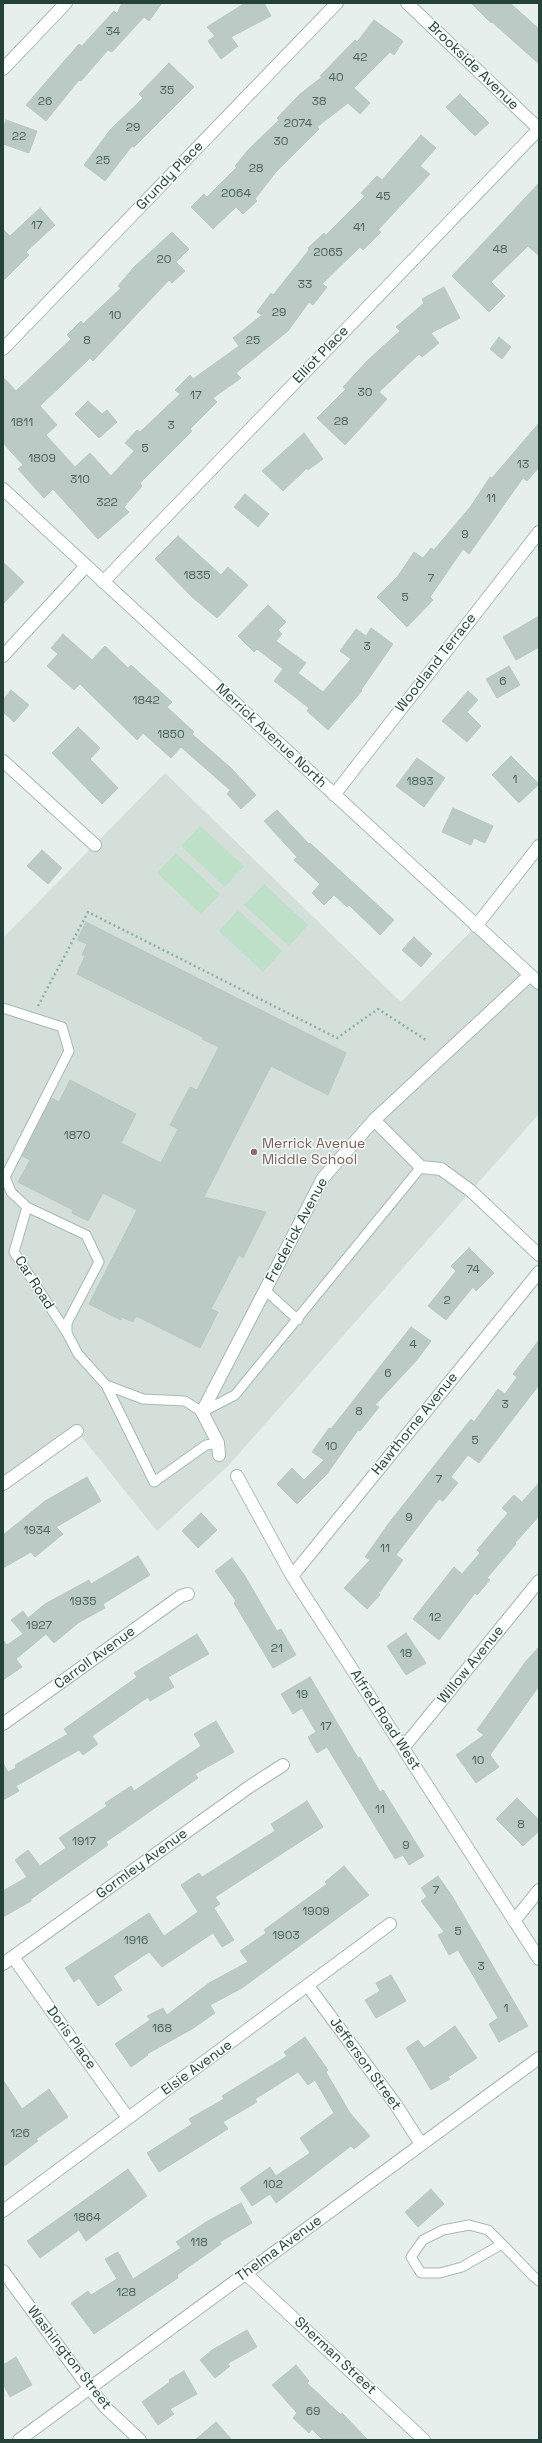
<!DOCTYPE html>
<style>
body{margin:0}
#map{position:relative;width:542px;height:2443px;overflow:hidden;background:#e6efeb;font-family:"Space Grotesk",sans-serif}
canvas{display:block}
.frame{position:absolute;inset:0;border:4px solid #24423a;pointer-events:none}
</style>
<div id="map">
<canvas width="542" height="2443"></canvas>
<div class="frame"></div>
</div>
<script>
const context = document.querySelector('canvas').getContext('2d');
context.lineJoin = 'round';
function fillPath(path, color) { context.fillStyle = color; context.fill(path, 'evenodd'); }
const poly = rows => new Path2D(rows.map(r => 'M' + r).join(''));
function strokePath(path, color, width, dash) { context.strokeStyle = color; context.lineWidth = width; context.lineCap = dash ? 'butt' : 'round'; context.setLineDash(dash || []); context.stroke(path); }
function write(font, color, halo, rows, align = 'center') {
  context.font = font + ' "Space Grotesk",sans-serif'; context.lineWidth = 3; context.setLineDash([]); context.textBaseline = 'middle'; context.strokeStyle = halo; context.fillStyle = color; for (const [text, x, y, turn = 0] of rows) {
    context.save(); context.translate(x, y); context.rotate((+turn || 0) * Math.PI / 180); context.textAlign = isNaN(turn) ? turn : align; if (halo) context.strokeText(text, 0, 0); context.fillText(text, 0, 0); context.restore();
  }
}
fillPath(poly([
 [165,773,401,1002,476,926,539,983,539,1114,228,1466,157,1531,77,1431,3,1484,3,938]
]), '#d4dfda');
fillPath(poly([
 [200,826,244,866,225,887,181,846],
 [176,853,220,894,201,914,157,873],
 [264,884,308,925,289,946,244,905],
 [238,910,282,951,263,972,219,931]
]), '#bfe0c8');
const building = poly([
 [122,3,162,3,149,21,144,17,112,52,108,50,81,81,79,80,46,121,26,105,79,44,82,46,114,11,117,14,122,3],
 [245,3,264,3,271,16,231,37,238,46,221,59,208,41,215,36,207,27,245,3],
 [471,3,510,3,539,29,539,64,492,22,491,23,471,3],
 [374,20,403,41,394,55,390,52,354,88,370,103,360,114,348,103,317,127,319,129,276,172,255,199,257,201,243,214,236,207,213,229,191,207,204,194,207,197,237,167,235,166,248,150,279,120,277,118,300,94,322,77,320,76,355,40,357,42,374,20],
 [169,63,194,87,134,147,132,146,105,181,84,165,110,130,143,98,139,94,169,63],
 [460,94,489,123,475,136,446,107,460,94],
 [6,120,37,131,29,153,3,144,3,130,6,120],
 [421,135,436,148,420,166,430,174,378,230,381,232,363,250,360,247,322,284,327,287,313,305,309,302,288,331,236,373,241,378,213,398,217,402,190,429,192,431,140,483,142,486,124,507,129,512,98,539,53,489,44,498,18,469,23,465,3,443,3,377,16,391,71,339,67,335,81,321,83,324,121,288,118,286,134,267,172,232,189,249,176,262,185,271,172,283,169,280,93,361,90,358,40,406,57,425,46,435,75,467,90,453,111,476,134,451,125,443,137,430,140,432,180,394,175,390,190,375,193,379,239,346,233,338,262,315,257,312,271,293,273,295,309,250,308,248,324,233,326,235,365,196,361,193,377,176,382,180,421,135],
 [539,183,539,256,528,246,491,282,505,296,489,312,452,276,539,183],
 [40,208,55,225,26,252,29,255,3,281,3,229,10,236,40,208],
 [444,287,460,318,431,333,439,343,422,357,419,354,379,392,387,399,345,445,317,418,346,389,343,387,368,360,400,331,396,327,424,303,422,299,444,287],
 [499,337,511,347,502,359,490,349,499,337],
 [88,401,102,414,107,410,117,422,99,438,75,414,88,401],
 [539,423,539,467,527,481,523,478,469,554,463,549,430,597,433,600,407,627,377,597,398,576,414,552,423,558,431,548,434,550,471,506,490,477,492,478,539,423],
 [304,433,323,459,308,470,307,468,283,491,262,471,304,433],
 [245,494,269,514,258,527,234,507,245,494],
 [178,536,221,575,228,567,248,585,217,618,192,597,155,559,178,536],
 [3,562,24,582,3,604,3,562],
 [268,605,286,622,278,630,282,634,276,641,306,663,298,673,323,692,351,659,340,651,356,629,366,636,371,628,393,644,361,690,362,691,328,730,307,711,309,708,274,681,283,669,257,649,254,652,238,636,268,605],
 [539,616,539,647,516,660,503,637,539,616],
 [63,634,92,660,105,646,128,668,131,665,172,702,167,707,194,732,192,734,231,768,256,795,241,809,227,794,230,790,181,747,171,758,143,733,137,740,80,684,74,690,47,666,58,654,51,648,63,634],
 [509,666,520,685,497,698,486,679,509,666],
 [11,690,29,705,14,722,3,712,3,700,11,690],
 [468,691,478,700,467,712,481,726,467,742,442,721,468,691],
 [78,727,100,748,90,759,118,788,102,804,52,753,78,727],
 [511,756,539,784,519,803,492,775,511,756],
 [417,758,445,778,424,807,396,786,417,758],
 [453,808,493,826,485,843,474,838,471,845,442,832,453,808],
 [277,810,309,844,310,843,394,920,380,935,349,905,347,907,334,895,324,905,312,893,320,884,294,860,297,857,264,821,277,810],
 [42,850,62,868,48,884,27,866,42,850],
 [86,922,346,1053,328,1095,271,1066,204,1197,266,1212,243,1258,239,1255,211,1309,218,1312,200,1348,136,1316,133,1322,122,1317,121,1320,89,1304,137,1210,103,1193,88,1221,72,1213,73,1210,18,1182,30,1160,22,1156,52,1098,59,1102,70,1080,136,1114,121,1143,161,1163,178,1129,170,1125,190,1087,197,1090,219,1047,202,1039,203,1037,77,974,85,956,82,955,87,944,77,940,86,922],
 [414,937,432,954,421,967,402,950,414,937],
 [469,1248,494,1273,476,1291,473,1287,446,1320,428,1306,456,1271,451,1266,469,1248],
 [411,1327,431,1341,416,1361,375,1405,379,1407,360,1431,358,1430,327,1474,297,1504,277,1484,292,1468,304,1480,324,1460,312,1452,329,1428,331,1429,411,1327],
 [539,1340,539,1385,479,1463,468,1455,451,1477,458,1483,443,1501,439,1499,396,1555,403,1560,380,1592,377,1590,380,1595,367,1609,344,1588,370,1560,365,1557,389,1523,471,1419,474,1422,498,1389,505,1394,517,1377,513,1374,539,1340],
 [87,1477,101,1501,56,1527,63,1534,35,1557,31,1552,3,1568,3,1535,45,1501,87,1477],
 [539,1483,539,1516,515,1543,516,1544,487,1578,490,1580,477,1595,475,1593,439,1640,413,1619,454,1567,462,1574,480,1553,477,1550,508,1513,502,1508,514,1495,522,1502,539,1483],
 [201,1513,217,1530,198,1548,182,1531,201,1513],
 [138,1556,150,1575,103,1604,105,1608,78,1623,54,1643,46,1634,16,1659,22,1667,3,1680,3,1640,7,1645,23,1634,11,1620,23,1611,28,1618,45,1604,89,1580,91,1584,138,1556],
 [232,1558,245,1576,277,1631,281,1629,296,1655,273,1668,234,1603,236,1601,215,1571,232,1558],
 [406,1633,426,1663,406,1675,387,1646,406,1633],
 [197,1634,209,1654,168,1677,174,1687,150,1701,148,1697,92,1736,98,1744,83,1755,79,1750,16,1786,19,1791,3,1800,3,1763,8,1772,16,1768,15,1765,68,1734,64,1729,137,1677,134,1673,197,1634],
 [539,1647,539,1686,490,1755,499,1767,476,1783,456,1755,484,1735,477,1730,526,1661,539,1647],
 [310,1677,358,1758,360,1757,380,1792,383,1790,424,1856,409,1865,403,1855,395,1859,327,1747,317,1753,308,1737,316,1732,302,1708,293,1714,281,1694,310,1677],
 [216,1721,234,1752,195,1774,198,1778,106,1842,108,1845,31,1899,31,1901,3,1917,3,1891,27,1877,15,1860,28,1850,40,1866,66,1848,59,1838,107,1806,105,1803,131,1786,134,1791,201,1746,194,1734,216,1721],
 [517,1798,539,1820,539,1831,523,1846,496,1819,517,1798],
 [307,1801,323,1827,215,1897,220,1904,214,1908,234,1940,222,1947,213,1933,162,1967,149,1952,113,1976,122,1990,98,2006,79,1978,74,1982,65,1968,149,1913,164,1936,198,1912,181,1885,199,1873,202,1877,275,1831,271,1824,307,1801],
 [344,1866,369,1895,242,1988,210,2005,215,2013,192,2029,147,2054,148,2055,131,2067,115,2044,150,2020,147,2016,163,2008,167,2015,209,1983,248,1962,240,1951,266,1933,264,1930,327,1884,325,1882,344,1866],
 [438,1876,452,1896,528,2026,499,2042,489,2024,498,2018,458,1950,449,1955,438,1935,444,1932,421,1901,427,1897,421,1888,438,1876],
 [391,1975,406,2001,376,2018,365,2000,380,1991,376,1983,391,1975],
 [455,2026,477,2058,448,2077,450,2079,431,2090,406,2048,418,2040,424,2048,455,2026],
 [305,2037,328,2070,326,2072,350,2113,370,2136,354,2149,351,2146,276,2203,270,2194,252,2206,240,2188,270,2167,276,2176,310,2153,300,2138,334,2113,315,2080,308,2085,298,2072,255,2099,257,2102,223,2122,228,2129,159,2172,147,2153,192,2124,189,2119,224,2099,222,2096,287,2056,284,2052,305,2037],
 [3,2080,22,2109,49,2089,68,2117,36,2139,38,2141,3,2167,3,2080],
 [128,2169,147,2196,86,2241,79,2230,40,2258,27,2241,128,2169],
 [431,2189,444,2204,418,2227,405,2212,431,2189],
 [241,2203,252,2223,220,2242,221,2244,177,2275,178,2278,94,2334,71,2303,88,2291,91,2295,117,2279,105,2259,118,2252,133,2279,181,2248,176,2242,206,2222,241,2203],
 [247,2330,257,2347,227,2364,230,2366,215,2378,200,2360,212,2350,247,2330],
 [16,2357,32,2385,10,2397,3,2384,3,2365,16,2357],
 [296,2365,309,2381,307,2383,341,2415,342,2413,368,2440,323,2440,312,2429,309,2433,293,2418,297,2413,272,2385,296,2365],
 [184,2371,197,2394,170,2409,174,2414,158,2425,142,2402,170,2382,169,2380,184,2371],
 [216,2422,232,2440,195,2440,216,2422]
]);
fillPath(building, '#bbcac4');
strokePath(building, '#b8c9c2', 1);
const service = poly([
 [3,1008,62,1027,69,1051,5,1177,11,1192,27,1207,86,1235,99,1262,67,1323,67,1333,78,1354,106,1385,143,1399,185,1401,202,1412,235,1395,421,1167],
 [27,1207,14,1252,67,1333],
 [265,1290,298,1320],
 [106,1385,154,1482,206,1445,218,1443],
 [502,2244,462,2267,440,2273,421,2273,411,2257,423,2240,443,2230,469,2225,488,2230,502,2244,533,2276,539,2281]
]);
const minor = poly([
 [407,3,539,129],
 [3,69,66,3],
 [3,349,337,3],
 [103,582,539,129],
 [3,656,86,566],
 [3,761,95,845],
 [334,795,539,532],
 [476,926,539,846],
 [374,1120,421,1167,441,1169,471,1191,539,1255],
 [219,1455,218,1443,202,1412,323,1178,374,1120,530,975],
 [237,1476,292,1576,539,1959],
 [3,1484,77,1431],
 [292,1576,539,1272],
 [3,1724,181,1596,188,1594],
 [403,1748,539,1581],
 [514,1921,539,1890],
 [13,1957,128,2118],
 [3,1964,249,1787,283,1765],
 [308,1986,396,2105,421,2144],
 [3,2211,390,1924],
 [3,2271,90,2389,106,2408,140,2440],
 [245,2273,424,2440],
 [19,2440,539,2058]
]);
const secondary = poly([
 [3,489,539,983]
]);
strokePath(service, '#a8b8b2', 11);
strokePath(minor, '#a8b8b2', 14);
strokePath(secondary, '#a4bbb3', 14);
strokePath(poly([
 [38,1006,88,912,337,1038,378,1009,426,1040]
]), '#86b3a5', 2.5, [2, 3]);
strokePath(service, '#fff', 9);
strokePath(minor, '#fff', 12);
strokePath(secondary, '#fff', 12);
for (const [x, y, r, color] of [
 [254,1152,4,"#8d6e63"]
]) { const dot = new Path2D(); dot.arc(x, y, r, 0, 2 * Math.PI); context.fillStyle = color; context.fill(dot); strokePath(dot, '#f7fbf9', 1.5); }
write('12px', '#4a645c', null, [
 ["34",113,32],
 ["42",360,58],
 ["40",336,78],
 ["35",167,91],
 ["26",45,102],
 ["38",319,102],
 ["2074",298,124],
 ["29",133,128],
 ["22",19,137],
 ["30",281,142],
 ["25",103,161],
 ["28",256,169],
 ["2064",236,194],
 ["45",383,197],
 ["17",37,226],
 ["41",359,228],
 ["48",500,250],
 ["2065",328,253],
 ["20",164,260],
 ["33",305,285],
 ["29",279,313],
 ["10",115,316],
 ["8",87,341],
 ["25",253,341],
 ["30",365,393],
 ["17",196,396],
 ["28",341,422],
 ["1811",22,423],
 ["3",171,426],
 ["5",145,449],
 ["1809",42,459],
 ["13",523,465],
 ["310",80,480],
 ["11",491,499],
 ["322",107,503],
 ["9",465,535],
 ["1835",197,576],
 ["7",431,579],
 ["5",405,598],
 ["3",367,647],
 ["6",503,682],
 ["1842",146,701],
 ["1850",171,735],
 ["1",515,780],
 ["1893",420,782],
 ["1870",77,1136],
 ["74",473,1270],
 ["2",447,1301],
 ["4",413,1345],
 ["6",388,1374],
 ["3",505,1405],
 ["8",359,1412],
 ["5",475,1441],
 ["10",331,1447],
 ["7",439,1480],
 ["9",409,1518],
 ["1934",37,1531],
 ["11",385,1549],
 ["1935",83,1602],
 ["12",435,1618],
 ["1927",39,1626],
 ["21",277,1649],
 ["18",406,1654],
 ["19",302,1695],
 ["17",326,1727],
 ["10",478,1761],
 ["11",380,1810],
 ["8",521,1825],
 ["1917",84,1842],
 ["9",406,1846],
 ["7",436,1891],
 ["1909",316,1912],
 ["5",458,1932],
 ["1903",286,1936],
 ["1916",136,1941],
 ["3",481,1967],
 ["1",506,2009],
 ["168",162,2029],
 ["126",20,2134],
 ["102",273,2185],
 ["1864",87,2218],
 ["118",199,2243],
 ["128",126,2293],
 ["69",313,2412]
]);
write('14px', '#24423a', '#f7fbf9', [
 ["Brookside Avenue",473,66,44],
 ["Grundy Place",170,176,-46],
 ["Elliot Place",321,355,-46],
 ["Woodland Terrace",436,663,-52],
 ["Merrick Avenue North",271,736,43],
 ["Frederick Avenue",297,1230,-62],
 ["Car Road",34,1283,57],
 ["Hawthorne Avenue",415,1424,-51],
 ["Carroll Avenue",95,1658,-36],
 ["Willow Avenue",471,1665,-51],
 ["Alfred Road West",385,1720,57],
 ["Gormley Avenue",142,1864,-36],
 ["Doris Place",71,2038,54],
 ["Jefferson Street",365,2064,54],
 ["Elsie Avenue",197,2068,-36],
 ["Thelma Avenue",279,2249,-36],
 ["Sherman Street",335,2356,43],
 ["Washington Street",69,2358,52]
]);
write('14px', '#785e54', '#f7fbf9', [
 ["Merrick Avenue",262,1144],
 ["Middle School",262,1160]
], 'left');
</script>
